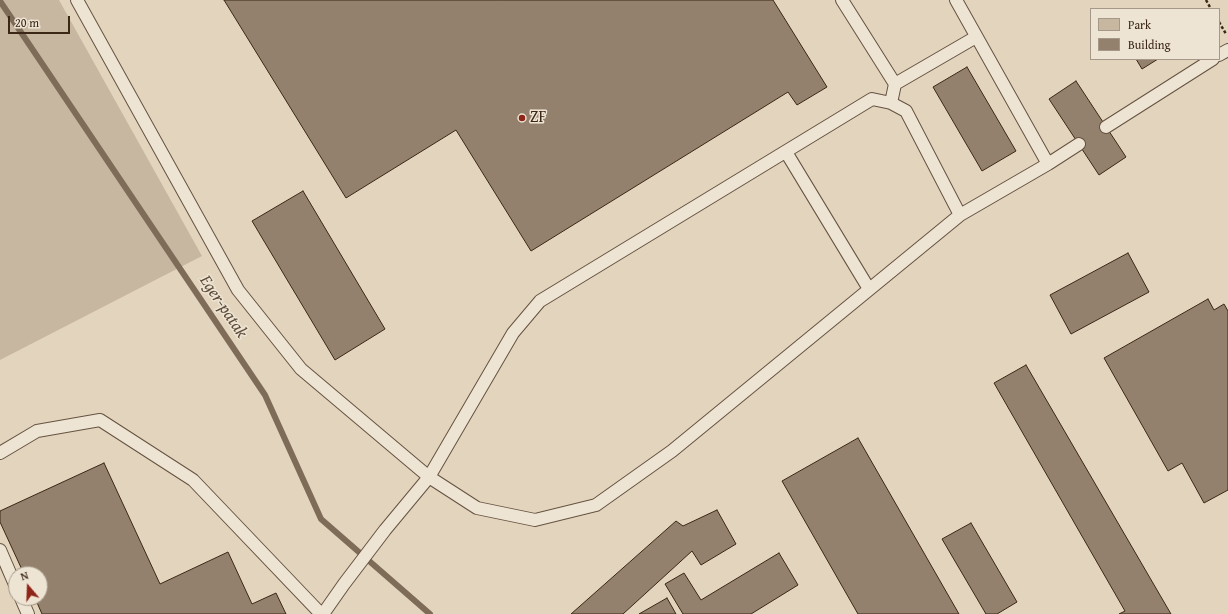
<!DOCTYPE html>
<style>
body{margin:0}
#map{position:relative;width:1228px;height:614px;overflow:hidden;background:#e3d5bd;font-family:"Gentium Book Plus",serif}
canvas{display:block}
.legend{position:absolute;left:1090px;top:8px;width:130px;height:52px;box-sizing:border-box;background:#ede4d4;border:1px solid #a69888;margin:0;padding:5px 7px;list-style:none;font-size:12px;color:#3c2717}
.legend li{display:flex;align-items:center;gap:8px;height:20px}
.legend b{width:20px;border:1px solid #a69888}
.north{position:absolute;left:8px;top:566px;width:40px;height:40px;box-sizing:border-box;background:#ede4d4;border:1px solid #a69888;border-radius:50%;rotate:341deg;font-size:11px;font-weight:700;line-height:16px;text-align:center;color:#3c2717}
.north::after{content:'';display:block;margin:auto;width:14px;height:18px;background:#8f2418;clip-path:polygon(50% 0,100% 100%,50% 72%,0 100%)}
.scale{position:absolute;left:8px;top:16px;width:62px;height:18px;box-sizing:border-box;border:2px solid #3c2717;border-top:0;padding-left:5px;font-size:12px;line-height:14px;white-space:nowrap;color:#3c2717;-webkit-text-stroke:3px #ede4d4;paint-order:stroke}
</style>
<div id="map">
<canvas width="1228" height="614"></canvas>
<ul class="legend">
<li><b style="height:11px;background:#c7b7a1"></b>Park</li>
<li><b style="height:11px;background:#93816d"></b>Building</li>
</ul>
<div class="north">N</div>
<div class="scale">20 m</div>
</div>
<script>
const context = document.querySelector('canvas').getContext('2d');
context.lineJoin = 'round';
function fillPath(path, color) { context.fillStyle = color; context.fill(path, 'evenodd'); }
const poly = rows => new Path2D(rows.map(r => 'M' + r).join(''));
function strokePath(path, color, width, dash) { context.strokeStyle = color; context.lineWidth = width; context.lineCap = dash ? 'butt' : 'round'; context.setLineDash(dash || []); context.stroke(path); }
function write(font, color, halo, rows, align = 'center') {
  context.font = font + ' "Gentium Book Plus",serif'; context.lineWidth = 3; context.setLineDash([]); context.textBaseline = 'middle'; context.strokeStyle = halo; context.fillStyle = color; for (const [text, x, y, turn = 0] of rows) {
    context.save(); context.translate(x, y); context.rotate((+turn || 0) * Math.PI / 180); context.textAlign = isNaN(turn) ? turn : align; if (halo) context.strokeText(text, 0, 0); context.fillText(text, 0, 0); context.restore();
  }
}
fillPath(poly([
 [0,0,59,0,202,256,0,360]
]), '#c7b7a1');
strokePath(poly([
 [0,1,265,395,321,519,430,614]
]), '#7e6c59', 6);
const building = poly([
 [224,0,773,0,827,87,797,105,788,92,531,251,456,130,346,198,224,0],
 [1136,59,1158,59,1142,69,1136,59],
 [967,67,1016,151,982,171,933,87,967,67],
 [1076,81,1126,157,1099,175,1049,99,1076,81],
 [303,191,385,329,335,360,252,221,303,191],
 [1128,253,1149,292,1071,334,1050,295,1128,253],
 [1208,299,1214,310,1224,304,1228,311,1228,490,1204,503,1182,463,1168,471,1104,358,1208,299],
 [1026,365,1171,614,1119,614,1125,611,994,383,1026,365],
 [858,438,959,614,858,614,782,481,858,438],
 [104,463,160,584,228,552,252,604,276,593,286,614,42,614,35,598,40,598,40,574,24,574,0,522,0,511,104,463],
 [717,510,736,544,701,565,692,551,623,614,571,614,676,521,683,526,717,510],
 [971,523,1017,602,997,614,986,614,942,539,971,523],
 [779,553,798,585,751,614,683,614,665,584,684,573,701,600,779,553],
 [667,598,676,614,639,614,667,598]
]);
fillPath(building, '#93816d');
strokePath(building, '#3c2717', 1);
const lane = poly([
 [77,0,238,290,301,369,429,477,477,508,535,520,596,505,672,451,960,215,1048,164,1079,144],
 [842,0,895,84,891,103],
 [956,0,1048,164],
 [1219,55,1228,50],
 [895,84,976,37],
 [1106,127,1213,59],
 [786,152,869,289],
 [0,453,37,431,100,420,193,480,321,614],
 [0,550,16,587],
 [21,598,28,614],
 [323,614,344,584,385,530,429,477,513,333,540,301,872,99,891,103,906,111,960,215]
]);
strokePath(lane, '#665240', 14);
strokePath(poly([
 [1206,0,1211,9],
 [1219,22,1226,34]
]), '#3c2717', 2.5, [3, 2]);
strokePath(lane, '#ede4d4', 12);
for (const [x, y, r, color] of [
 [522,118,4,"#8f2418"]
]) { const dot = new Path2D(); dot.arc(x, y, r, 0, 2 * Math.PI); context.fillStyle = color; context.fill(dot); strokePath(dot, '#ede4d4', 1.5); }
write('16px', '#3c2717', '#ede4d4', [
 ["ZF",530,118]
], 'left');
write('italic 17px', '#5d4a38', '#ede4d4', [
 ["Eger-patak",223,307,56]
]);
</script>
